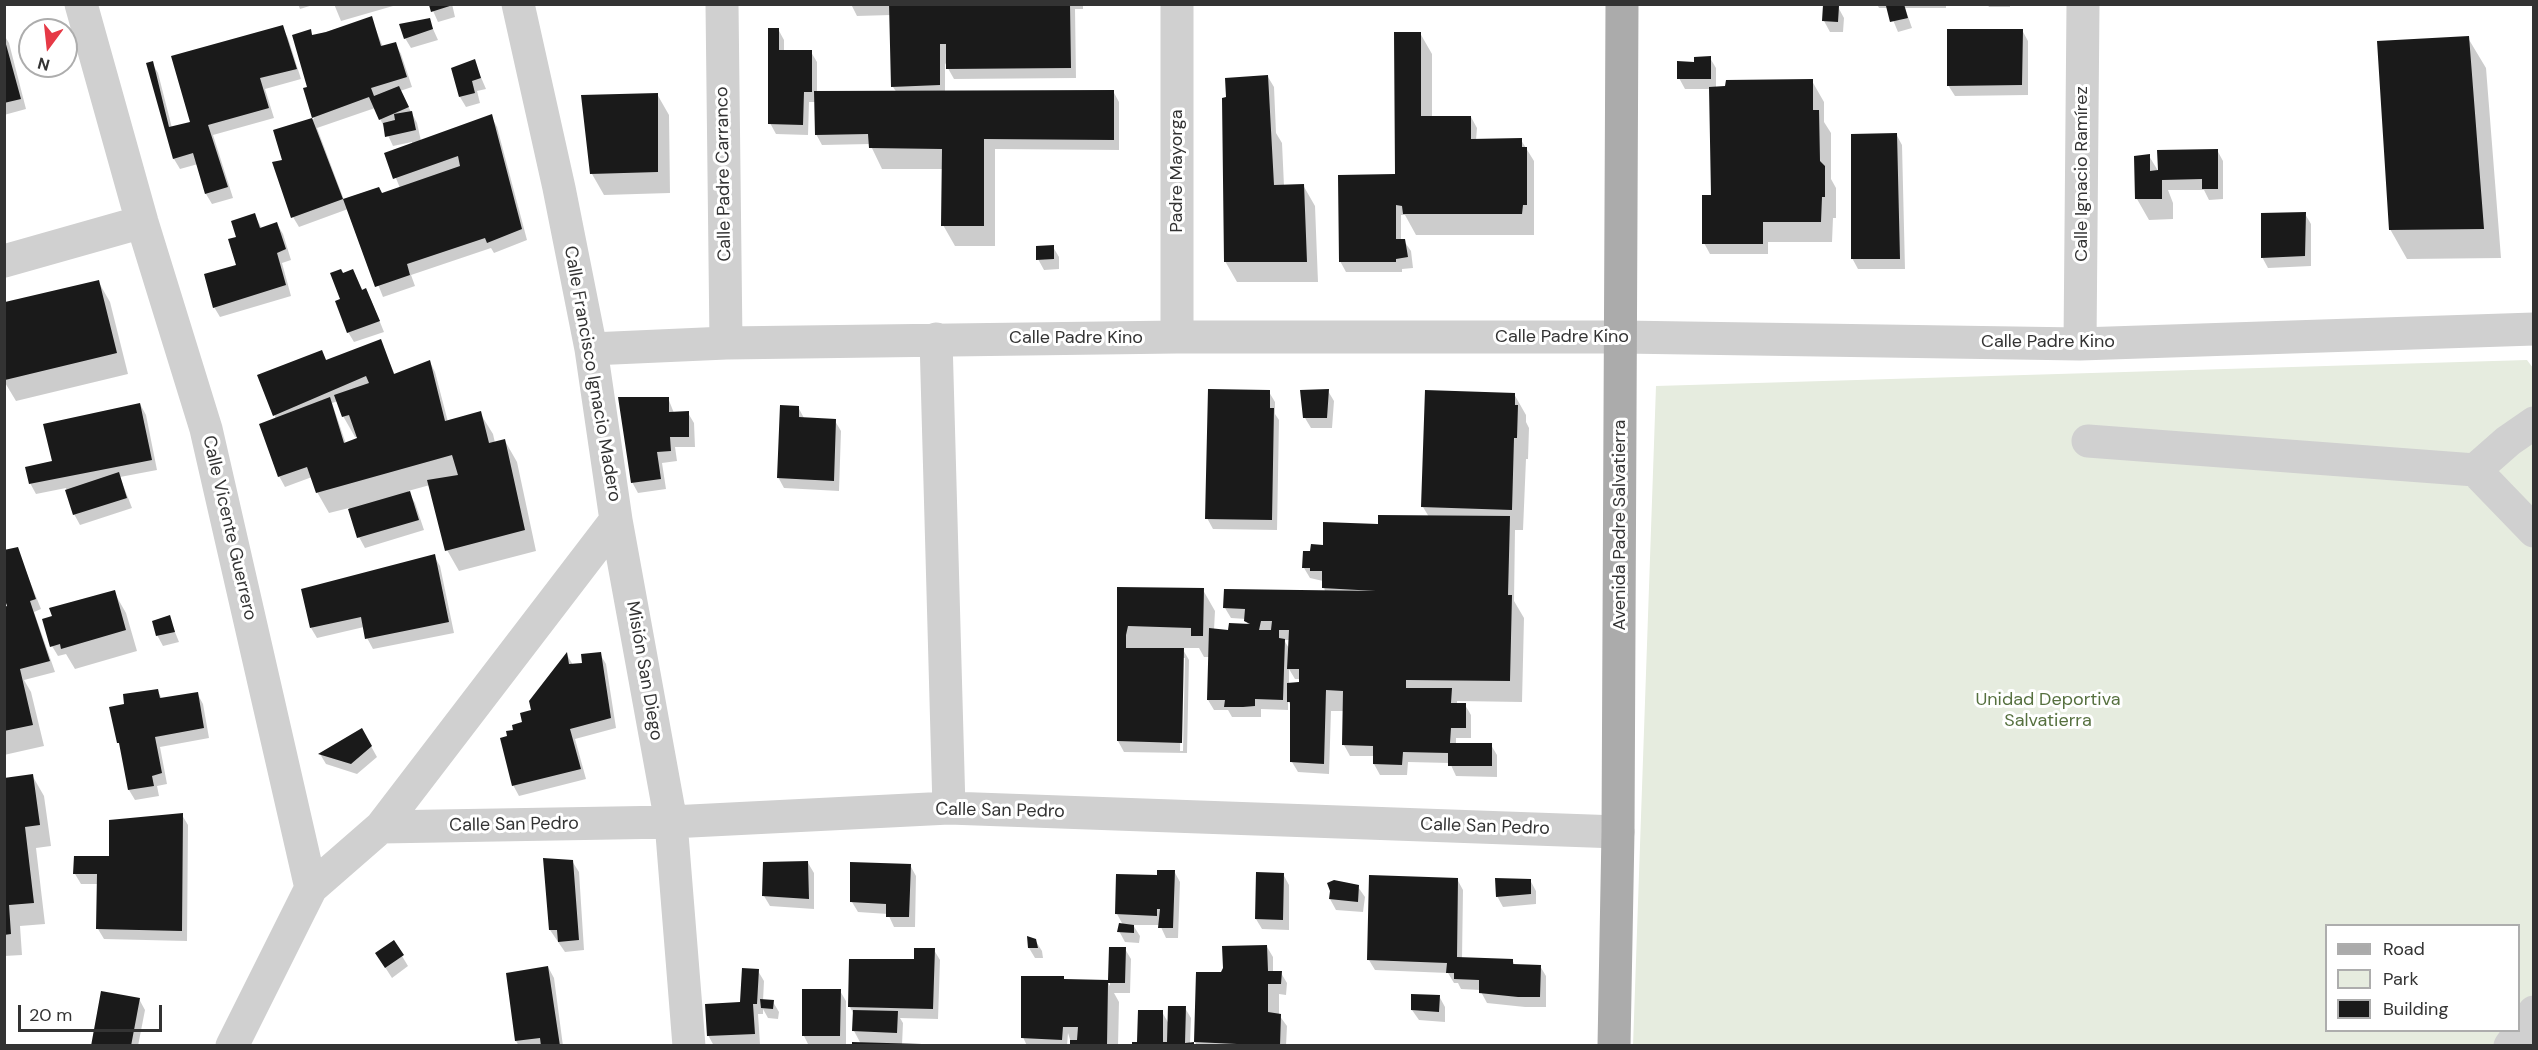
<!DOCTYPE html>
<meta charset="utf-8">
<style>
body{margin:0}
#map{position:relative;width:2538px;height:1050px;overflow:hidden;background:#fff;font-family:"DM Sans",sans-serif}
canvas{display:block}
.frame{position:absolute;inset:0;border:6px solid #333;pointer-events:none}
.legend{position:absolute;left:2325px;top:924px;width:195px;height:108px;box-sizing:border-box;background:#fff;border:2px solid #adadad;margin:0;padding:8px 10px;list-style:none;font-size:18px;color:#333}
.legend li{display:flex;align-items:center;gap:12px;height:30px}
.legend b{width:30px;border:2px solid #adadad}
.north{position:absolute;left:18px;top:18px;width:60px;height:60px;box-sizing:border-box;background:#fff;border:2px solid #adadad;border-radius:50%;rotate:195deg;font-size:16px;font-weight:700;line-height:24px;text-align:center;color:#333}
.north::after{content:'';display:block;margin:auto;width:21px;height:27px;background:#e63946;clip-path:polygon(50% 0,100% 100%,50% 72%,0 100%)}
.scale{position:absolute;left:18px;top:1005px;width:144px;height:27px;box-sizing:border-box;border:3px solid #333;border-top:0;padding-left:8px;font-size:18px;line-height:21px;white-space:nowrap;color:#333;-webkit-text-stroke:4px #fff;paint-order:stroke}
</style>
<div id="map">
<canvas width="2538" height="1050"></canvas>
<div class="frame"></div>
<ul class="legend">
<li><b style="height:8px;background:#ababab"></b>Road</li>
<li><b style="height:16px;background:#e6ecdf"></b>Park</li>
<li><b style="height:16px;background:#1a1a1a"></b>Building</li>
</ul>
<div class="north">N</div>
<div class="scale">20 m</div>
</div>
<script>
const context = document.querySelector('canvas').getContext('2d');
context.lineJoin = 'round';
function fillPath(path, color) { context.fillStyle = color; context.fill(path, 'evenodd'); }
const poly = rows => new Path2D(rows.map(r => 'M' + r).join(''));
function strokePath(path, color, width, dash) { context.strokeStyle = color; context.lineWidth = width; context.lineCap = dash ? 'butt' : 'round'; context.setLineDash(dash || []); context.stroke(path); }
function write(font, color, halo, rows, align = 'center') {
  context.font = font + ' "DM Sans",sans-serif'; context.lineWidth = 6; context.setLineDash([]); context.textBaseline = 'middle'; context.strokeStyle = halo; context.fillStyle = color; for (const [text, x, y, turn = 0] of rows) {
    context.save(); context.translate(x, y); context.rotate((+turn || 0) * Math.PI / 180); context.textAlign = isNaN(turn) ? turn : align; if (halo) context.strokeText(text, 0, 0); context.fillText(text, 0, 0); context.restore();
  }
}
fillPath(poly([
 [2527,360,2533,368,2533,1045,1633,1046,1656,386],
 [2326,926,2518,926,2518,1030,2326,1030]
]), '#e6ecdf');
fillPath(poly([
 [298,4,316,4,300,9],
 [334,4,400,4,341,21],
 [430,4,452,4,455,17,438,22],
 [851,4,1083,4,1083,9,1075,9,1076,78,954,79,945,63,945,93,1113,91,1119,102,1119,150,995,149,995,246,955,246,943,225,943,169,882,169,870,144,822,145,816,134,816,102,809,102,808,135,776,134,770,123,778,29,784,40,784,52,811,52,817,62,817,93,897,93,893,87,891,15,857,16],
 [1877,4,1946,4,1946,8,1905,8,1912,28,1898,32,1888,8,1879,8],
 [1987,4,2010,4,2010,7,1989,7],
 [1838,7,1844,18,1843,32,1830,32,1824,21],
 [371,18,383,47,395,43,401,54,412,87,400,91,417,123,421,141,491,116,497,127,527,240,494,253,491,248,411,275,415,286,383,297,348,209,299,227,293,217,284,161,274,131,314,119,305,89,309,88,310,31,313,36],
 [375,108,393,146,412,142,412,144,386,154,400,188,382,194,344,200,317,128],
 [429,20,438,40,411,48,405,38],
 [282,27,288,38,301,79,265,89,274,118,213,135,233,198,212,204,206,194,198,164,180,169,174,159,152,63,158,73,172,128,191,123],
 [2022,30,2028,41,2028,95,1955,96,1948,85],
 [1420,33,1432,54,1432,118,1471,117,1477,128,1476,140,1521,140,1534,161,1534,235,1416,235,1405,215,1401,215,1401,241,1404,241,1411,251,1413,268,1402,269,1402,272,1346,272,1340,261,1396,175],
 [4,35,9,43,26,109,4,115],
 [2468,38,2486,68,2501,258,2407,259,2390,229],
 [1710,58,1716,68,1716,88,1812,81,1824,102,1824,122,1831,133,1831,179,1836,188,1836,218,1833,218,1832,242,1768,242,1768,254,1710,254,1704,243,1713,196,1711,89,1685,89,1679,78,1695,63],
 [474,61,486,89,477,91,480,103,466,107,460,97,453,69],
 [1268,77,1274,87,1276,133,1282,143,1284,186,1303,185,1315,206,1318,282,1237,282,1225,261],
 [657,94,669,115,670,193,604,195,592,174],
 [1896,134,1902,145,1905,269,1858,269,1852,258],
 [2217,150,2223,161,2223,199,2209,200,2204,190,2168,190,2173,203,2173,219,2149,220,2137,199,2149,156,2160,174],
 [254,214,262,229,277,224,283,234,291,260,282,263,291,296,220,317,214,307,238,266,238,238],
 [2305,214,2311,224,2311,266,2268,268,2262,257],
 [1053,247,1059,257,1059,269,1044,270,1038,259],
 [353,271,363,291,371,300,384,332,354,342,348,332,342,299,343,274],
 [98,281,110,302,128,374,16,401,4,381,4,304],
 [380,341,395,375,430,362,435,372,448,422,480,413,493,434,495,443,505,441,517,462,536,551,459,571,447,550,430,485,408,491,415,503,424,530,365,548,359,537,349,508,329,513,317,492,312,477,285,487,279,476,275,415,322,352,327,362],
 [338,401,343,416,355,437,358,437,359,439,346,444,332,403],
 [1328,391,1334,401,1332,428,1311,428,1305,418],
 [1269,392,1275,402,1275,414,1279,420,1277,530,1213,529,1207,518],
 [1514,394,1526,415,1526,422,1529,428,1528,459,1526,459,1523,530,1515,530,1514,601,1524,618,1522,702,1457,701,1457,705,1465,705,1471,715,1471,738,1456,738,1456,744,1491,745,1497,755,1497,777,1456,776,1450,763,1408,762,1407,775,1380,775,1374,764,1375,756,1350,756,1344,745,1344,711,1331,711,1329,774,1298,772,1292,762,1292,707,1288,701,1288,710,1261,709,1261,717,1232,717,1228,710,1214,710,1208,700,1209,657,1204,657,1199,648,1182,648,1189,660,1187,753,1124,752,1118,741,1119,588,1203,590,1215,611,1214,630,1230,631,1248,625,1246,619,1231,618,1225,608,1325,592,1323,581,1310,578,1304,568,1312,553,1377,525,1429,517,1423,507],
 [1284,640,1290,640,1290,650],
 [1182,658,1185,658,1183,751,1180,751],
 [1289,669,1295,679,1300,679,1300,688,1289,684],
 [668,398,674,413,688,413,694,423,695,447,675,447,677,461,662,463,666,489,638,493,632,482],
 [140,404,146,415,157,470,120,477,132,508,80,525,74,514,66,488,36,494,30,483,53,462],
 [798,407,804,418,835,421,841,431,839,491,784,488,778,477],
 [17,549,41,609,34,612,55,672,24,680,31,692,44,746,4,755,4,608,9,607],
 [434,556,440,566,454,633,373,649,367,638,364,627,317,638,311,628],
 [114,592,126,613,137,651,75,669,66,654,58,656,52,646],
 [169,617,179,642,163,646,157,635],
 [600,654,606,664,616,728,575,739,586,779,519,796,513,785,508,738,524,723,567,655,573,665,583,664],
 [157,690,162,699,197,693,203,704,209,738,160,747,167,784,157,786,159,796,135,800,129,790,122,748,119,743,126,706],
 [362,730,377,757,357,774,326,764,320,754],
 [32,775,44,796,51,846,36,848,45,924,20,926,22,955,4,956,4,779],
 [182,815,188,825,187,941,104,939,98,929,98,884,81,884,75,874,110,858],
 [572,861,579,872,584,950,565,952,550,930],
 [808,863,814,873,814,909,770,906,764,896],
 [910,865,916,876,915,927,894,927,888,914,858,912,852,902],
 [1174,871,1180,882,1178,938,1166,938,1160,925,1133,925,1140,936,1139,943,1125,942,1119,931,1123,925,1117,914,1158,876],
 [1283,874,1289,885,1289,930,1262,929,1256,919],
 [1457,879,1463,890,1462,959,1512,960,1515,965,1540,966,1546,976,1546,1007,1525,1007,1487,1003,1480,990,1461,989,1458,983,1454,983,1448,973,1375,970,1369,960],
 [1530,880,1536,891,1536,904,1503,907,1497,896],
 [1358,887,1365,897,1363,912,1336,910,1330,899,1331,890],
 [1035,940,1042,951,1043,958,1035,958,1029,948],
 [1267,947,1273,957,1273,973,1281,973,1287,983,1286,995,1279,994,1279,1015,1287,1026,1286,1046,1197,1046,1195,1042,1222,973],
 [1110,948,1125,949,1131,959,1130,993,1114,993,1119,1002,1118,1046,1072,1046,1068,1033,1067,1046,1027,1046,1023,1037,1064,980,1107,981,1110,986],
 [934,950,940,960,938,1019,900,1018,903,1023,902,1045,928,1046,853,1046,861,1044,854,1031,854,1015,850,1007],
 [402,956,408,966,392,978,383,964],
 [548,967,554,978,563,1046,519,1046,516,1041],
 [758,971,764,981,763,1001,773,1002,779,1012,778,1019,768,1018,763,1009,763,1014,758,1014,760,1044,714,1046,708,1035,741,1003],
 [840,991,846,1001,846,1046,809,1046,804,1036],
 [1439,996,1445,1007,1445,1022,1419,1020,1412,1010],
 [139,999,145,1010,138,1046,92,1046],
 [1185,1008,1191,1018,1190,1044,1138,1043,1162,1012,1169,1024]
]), '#0003');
fillPath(poly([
 [889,4,1070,4,1071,68,946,69,946,44,940,44,940,85,891,87],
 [1893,4,1904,4,1908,18,1890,22,1886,6],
 [429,5,453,5,431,12],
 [1823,5,1839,6,1838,22,1822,21],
 [372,16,381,46,396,42,407,77,371,88,374,96,399,86,409,107,379,120,369,97,312,118,303,88,307,87,292,35,311,29,312,35,326,32],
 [430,18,433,29,404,39,399,24],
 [283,25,297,69,260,78,269,108,208,125,228,187,205,194,193,153,173,159,146,63,153,61,169,127,190,122,171,56],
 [768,28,779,28,779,50,812,50,812,92,804,92,803,125,768,124],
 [1947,29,2023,29,2022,85,1947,86],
 [1394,32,1421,32,1421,116,1471,116,1471,139,1522,138,1522,147,1527,147,1527,205,1523,205,1522,214,1403,214,1402,206,1396,205,1396,239,1405,239,1408,257,1396,259,1396,262,1339,262,1338,175,1395,174],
 [2469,36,2484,229,2389,230,2377,41],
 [4,37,21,99,4,103],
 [1711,56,1711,79,1677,79,1677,61,1694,62,1694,57],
 [475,59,481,78,472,81,475,93,459,97,451,68],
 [1268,75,1274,185,1304,184,1307,262,1224,262,1222,98,1226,97,1225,78],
 [1813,79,1813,110,1819,110,1820,161,1825,166,1825,197,1822,197,1821,222,1763,222,1763,244,1702,244,1702,195,1711,195,1709,87,1725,86,1726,80],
 [1114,90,1114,140,984,139,984,226,941,226,942,149,869,148,868,134,815,135,814,91],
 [658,93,658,172,590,174,581,95],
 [412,111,416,130,385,137,383,123,395,120,394,114],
 [492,114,522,229,487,243,485,238,407,264,410,275,375,287,343,199,379,187,382,193,460,166,458,156,393,179,384,153],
 [312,118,343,199,291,218,272,162,282,160,273,130],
 [1897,133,1900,259,1851,259,1851,134],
 [2218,149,2218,189,2202,189,2202,179,2162,180,2162,199,2135,199,2134,156,2150,154,2150,171,2158,170,2157,150],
 [2306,212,2305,256,2261,258,2261,213],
 [255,213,260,228,277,222,286,249,277,253,286,285,213,308,204,274,236,265,228,239,236,237,231,221],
 [1054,245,1054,259,1036,260,1036,246],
 [341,269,343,273,353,269,362,290,366,288,380,321,347,333,335,301,340,299,330,273],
 [99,280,117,353,5,380,5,302],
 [381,339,394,374,430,360,445,421,481,411,489,443,505,439,525,530,445,551,427,480,458,475,452,455,316,493,307,467,278,477,259,424,330,397,344,443,357,438,349,415,342,417,334,395,369,383,366,376,273,416,257,375,322,350,326,360],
 [1208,389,1270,390,1270,408,1274,408,1272,520,1205,519],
 [1329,389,1327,418,1303,418,1300,390],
 [1425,390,1515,393,1515,405,1518,405,1517,438,1514,438,1512,510,1421,507],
 [618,397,669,397,669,412,689,411,689,437,670,437,671,451,657,452,661,479,631,483],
 [140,403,152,460,29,484,25,467,52,461,43,424],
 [780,405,799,406,799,417,836,419,834,481,777,478],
 [119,472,127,498,73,515,65,490],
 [410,491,419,520,357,538,348,509],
 [1378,515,1510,516,1508,595,1512,595,1510,681,1406,680,1406,688,1452,688,1451,703,1466,703,1466,728,1451,728,1450,743,1492,743,1492,766,1448,766,1448,753,1403,752,1402,765,1373,764,1373,746,1342,745,1343,691,1326,690,1324,764,1290,762,1290,702,1287,702,1287,683,1299,682,1299,669,1287,669,1289,630,1279,630,1279,638,1285,639,1283,700,1255,699,1255,706,1243,707,1224,707,1225,700,1207,700,1209,628,1228,630,1229,623,1250,624,1244,621,1245,609,1223,608,1224,589,1376,591,1322,588,1322,571,1310,571,1310,568,1302,568,1303,551,1310,551,1311,544,1323,545,1323,522,1378,524],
 [1261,621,1272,621,1271,630,1259,630],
 [18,547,36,599,30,601,50,661,20,669,33,725,4,731,4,607,7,606,4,597,4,550],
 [435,554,449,622,365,639,361,617,310,628,301,589],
 [1117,587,1204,588,1203,636,1191,636,1191,628,1128,626,1126,635,1126,648,1184,648,1182,743,1117,741],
 [115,590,126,630,61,649,60,644,50,647,42,619,52,616,49,608],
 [170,615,175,632,156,636,152,621],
 [567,652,569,664,582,663,581,654,601,652,611,718,570,729,581,769,512,786,500,738,507,736,506,731,513,730,512,725,522,722,520,713,531,710,529,701],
 [158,689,160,698,198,692,204,728,155,737,162,773,152,776,154,786,128,790,119,743,117,743,109,707,124,704,123,694],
 [362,728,372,746,351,764,318,754],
 [33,774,40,825,25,827,34,903,9,905,11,934,4,935,4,778],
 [183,813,182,931,96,929,97,874,73,874,74,856,109,856,109,820],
 [543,858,573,860,579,940,558,942,557,930,549,930],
 [808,861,809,899,762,896,763,862],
 [850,862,911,864,909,917,886,917,886,904,850,902],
 [1157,870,1175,870,1173,928,1158,928,1160,909,1157,909,1157,916,1115,914,1116,874,1157,875],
 [1256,872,1284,873,1283,920,1255,919],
 [1369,875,1458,878,1457,957,1513,959,1513,964,1541,965,1540,997,1518,997,1479,993,1479,980,1454,979,1454,973,1446,973,1447,963,1367,960],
 [1495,878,1531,879,1531,894,1496,897],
 [1334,880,1359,885,1358,902,1329,899,1330,891,1327,883],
 [1119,923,1134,925,1134,933,1117,932],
 [1027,936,1036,939,1038,948,1028,948],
 [394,940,404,955,385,968,375,953],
 [1267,945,1268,971,1282,971,1281,984,1268,984,1268,1012,1281,1014,1280,1046,1194,1042,1196,972,1221,972,1223,968,1222,946],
 [1109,947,1126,947,1125,983,1108,983,1107,1046,1070,1046,1070,1040,1077,1040,1078,1027,1063,1027,1062,1040,1021,1038,1021,976,1064,976,1064,979,1108,980],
 [914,948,935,948,933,1009,848,1007,849,959,914,959],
 [548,966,560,1046,541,1046,540,1038,515,1041,506,973],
 [742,968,759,969,757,1004,753,1004,755,1034,707,1036,705,1004,740,1002],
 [802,989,841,989,840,1036,802,1036],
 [101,991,140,998,131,1046,91,1046],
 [1411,994,1440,995,1439,1012,1411,1010],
 [760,999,774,1000,773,1009,761,1008],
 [1168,1006,1186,1006,1185,1043,1194,1042,1194,1046,1132,1046,1132,1042,1137,1042,1138,1010,1163,1010,1163,1042,1167,1042],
 [853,1010,898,1011,897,1033,852,1031],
 [852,1042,922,1044,922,1046,852,1046]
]), '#1a1a1a');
strokePath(poly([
 [81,4,142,222,206,429,311,888,232,1046],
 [722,4,726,343],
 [4,261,142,222],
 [1177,337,1177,4],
 [936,339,949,808],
 [2080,344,2083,4],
 [591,349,726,343,1177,337,1622,337,2080,344,2534,329],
 [2534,423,2508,441,2475,470,2534,531],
 [2088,441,2475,470],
 [616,520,671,822,689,1046],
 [381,827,671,822,949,808,1618,832],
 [311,888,381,827,616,520,591,349,559,188,518,4],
 [2510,1046,2534,1012]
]), '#d0d0d0', 33);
strokePath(poly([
 [1614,1046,1618,832,1622,4]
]), '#ababab', 33);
write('18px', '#333', '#fff', [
 ["Padre Mayorga",1177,171,-90],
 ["Calle Padre Carranco",724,174,-91],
 ["Calle Ignacio Ramírez",2082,174,-90],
 ["Calle Padre Kino",1562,337],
 ["Calle Padre Kino",1076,338],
 ["Calle Padre Kino",2048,342],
 ["Calle Francisco Ignacio Madero",592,374,80],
 ["Avenida Padre Salvatierra",1620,525,-90],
 ["Calle Vicente Guerrero",229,528,77],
 ["Misión San Diego",644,671,80],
 ["Calle San Pedro",1000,811,1],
 ["Calle San Pedro",514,825,-1],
 ["Calle San Pedro",1485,827,2]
]);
write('18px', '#56703f', '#fff', [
 ["Unidad Deportiva",2048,700],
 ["Salvatierra",2048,721]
]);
</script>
